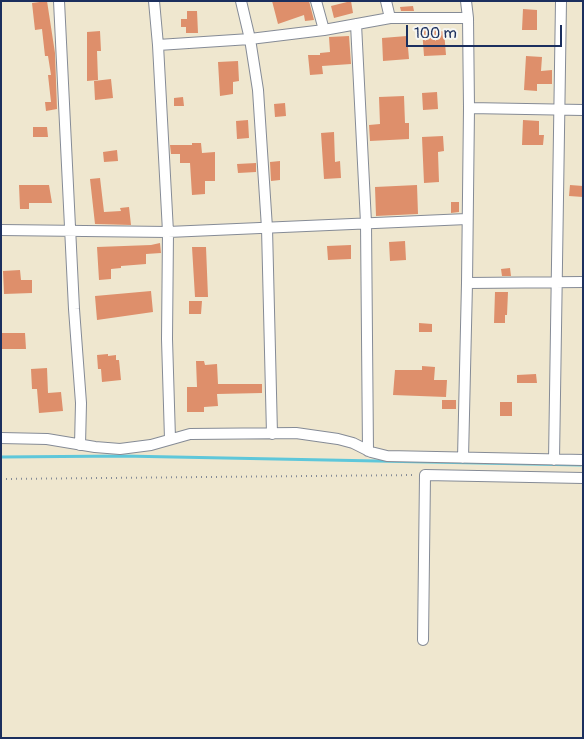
<!DOCTYPE html>
<style>
body{margin:0}
#map{position:relative;width:584px;height:739px;overflow:hidden;background:#efe7cf;font-family:Pangolin,sans-serif}
canvas{display:block}
.frame{position:absolute;inset:0;border:2px solid #1b2f5e;pointer-events:none}
.scale{position:absolute;left:406px;top:25px;width:156px;height:22px;box-sizing:border-box;border:2px solid #1b2f5e;border-top:0;padding-left:6px;font-size:15px;line-height:18px;white-space:nowrap;color:#1b2f5e;-webkit-text-stroke:4px #f6f6f2;paint-order:stroke}
</style>
<div id="map">
<canvas width="584" height="739"></canvas>
<div class="frame"></div>
<div class="scale">100 m</div>
</div>
<script>
const context = document.querySelector('canvas').getContext('2d');
context.lineJoin = 'round';
const poly = rows => new Path2D(rows.map(r => 'M' + r).join(''));
function strokePath(path, color, width, dash) { context.strokeStyle = color; context.lineWidth = width; context.lineCap = dash ? 'butt' : 'round'; context.setLineDash(dash || []); context.stroke(path); }
function fillPath(path, color) { context.fillStyle = color; context.fill(path, 'evenodd'); }
strokePath(poly([
 [1,457,123,456,581,465]
]), '#5ec7da', 3);
fillPath(poly([
 [47,1,55,53,57,109,46,111,45,102,51,102,48,75,51,75,48,56,45,56,42,29,35,30,32,3],
 [272,1,309,1,314,20,305,21,304,15,278,24],
 [351,1,353,13,334,18,331,6],
 [413,6,414,11,401,11,400,7],
 [523,9,537,10,537,30,522,30],
 [187,11,197,11,198,33,186,33,186,27,181,27,181,19,187,19],
 [436,28,436,32,444,31,446,55,424,56,422,29],
 [100,31,101,51,97,51,98,80,87,81,87,32],
 [349,36,351,64,322,66,323,74,310,75,308,55,320,55,320,53,330,52,329,37],
 [407,36,409,59,383,61,382,38],
 [526,56,542,57,541,71,552,70,552,84,537,84,537,91,524,90],
 [238,61,239,81,233,82,233,94,220,96,218,62],
 [111,79,113,98,95,100,94,81],
 [437,92,438,109,423,110,422,93],
 [404,96,405,123,409,123,409,139,370,141,369,125,380,124,379,97],
 [183,97,184,106,174,106,174,98],
 [285,103,286,116,275,117,274,104],
 [248,120,249,138,237,139,236,121],
 [523,120,539,121,539,135,544,135,543,145,522,145],
 [33,127,47,127,48,137,33,137],
 [334,132,335,162,340,161,341,178,324,179,321,133],
 [443,136,444,151,438,152,439,182,424,183,422,137],
 [192,143,201,143,202,153,215,152,215,181,205,181,205,194,192,195,190,163,180,163,180,154,171,154,170,145,192,145],
 [117,150,118,161,104,162,103,152],
 [280,161,280,180,271,181,270,162],
 [256,163,256,172,238,173,237,164],
 [100,178,104,212,121,211,120,208,129,207,131,225,95,224,90,179],
 [19,185,49,185,52,203,29,203,29,209,20,209],
 [417,185,418,214,376,216,375,187],
 [570,185,583,186,583,197,569,196],
 [451,202,459,202,459,212,451,213],
 [405,241,406,260,390,261,389,242],
 [160,243,161,253,146,254,146,264,121,266,121,268,111,269,111,279,99,280,97,247,151,245],
 [351,245,351,259,328,260,327,246],
 [192,247,206,247,208,297,195,297],
 [510,268,511,276,502,276,501,269],
 [20,270,21,280,32,280,32,293,4,294,3,271],
 [151,291,153,312,97,320,95,296],
 [495,292,508,292,507,315,505,315,505,323,494,323],
 [189,301,202,301,201,314,189,314],
 [419,323,432,324,432,332,419,332],
 [1,333,25,333,26,349,1,349],
 [108,354,108,356,116,355,116,360,119,360,121,380,102,382,101,369,98,369,97,355],
 [196,361,204,361,205,365,217,364,218,384,262,384,262,393,217,394,218,406,204,407,204,412,187,412,187,387,197,387],
 [422,366,435,367,434,380,447,380,446,397,393,395,395,370,422,370],
 [47,368,48,393,61,392,63,411,39,413,37,389,32,389,31,369],
 [536,374,537,383,517,383,517,375],
 [442,400,456,400,456,409,442,409],
 [500,402,512,402,512,416,500,416]
]), '#de8f6b');
const street = poly([
 [59,1,74,309,81,403,80,445],
 [154,1,158,45,168,232,167,339,170,439],
 [241,1,250,39,258,90,267,228,272,434],
 [316,1,324,30],
 [386,1,390,18],
 [356,24,366,223,368,451],
 [158,45,250,39,324,30,390,18,468,18],
 [469,108,583,110],
 [1,230,168,232,467,219],
 [467,283,583,282],
 [1,438,47,439,95,447,120,449,151,445,190,434,296,433,338,439,353,443,371,452,387,456,583,460],
 [463,458,467,283,469,108,468,18,466,1],
 [554,460,561,1],
 [423,640,425,475,583,478]
]);
strokePath(street, '#858b96', 12);
strokePath(poly([
 [1,479,415,475]
]), '#858b96', 2, [1, 4]);
strokePath(street, '#fff', 10);
</script>
